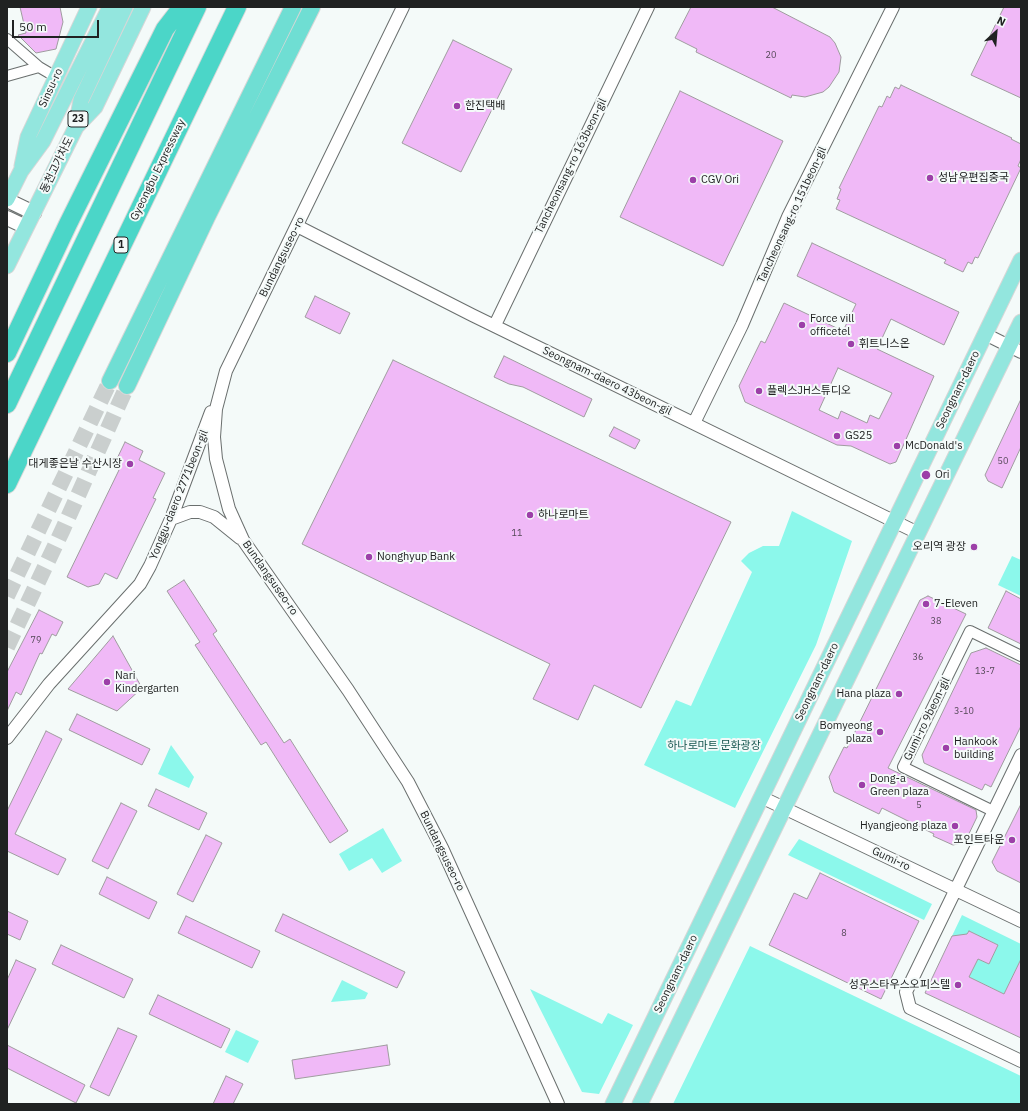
<!DOCTYPE html>
<meta charset="utf-8">
<style>
body{margin:0}
#map{position:relative;width:1028px;height:1111px;overflow:hidden;background:#f4faf9;font-family:"IBM Plex Sans",sans-serif}
canvas{display:block}
.frame{position:absolute;inset:0;border:8px solid #202222;pointer-events:none}
.north{position:absolute;left:976px;top:12px;width:40px;height:40px;-webkit-text-stroke:3px #f4faf9;paint-order:stroke;rotate:26deg;font-size:11px;font-weight:700;line-height:16px;text-align:center;color:#202222}
.north::after{content:'';display:block;margin:auto;width:14px;height:18px;background:#202222;clip-path:polygon(50% 0,100% 100%,50% 72%,0 100%)}
.scale{position:absolute;left:12px;top:20px;width:87px;height:18px;box-sizing:border-box;border:2px solid #202222;border-top:0;padding-left:5px;font-size:12px;line-height:14px;white-space:nowrap;color:#202222;-webkit-text-stroke:3px #f4faf9;paint-order:stroke}
</style>
<div id="map">
<canvas width="1028" height="1111"></canvas>
<div class="frame"></div>
<div class="north">N</div>
<div class="scale">50 m</div>
</div>
<script>
const context = document.querySelector('canvas').getContext('2d');
context.lineJoin = 'round';
function fillPath(path, color) { context.fillStyle = color; context.fill(path, 'evenodd'); }
const poly = rows => new Path2D(rows.map(r => 'M' + r).join(''));
function strokePath(path, color, width, dash) { context.strokeStyle = color; context.lineWidth = width; context.lineCap = dash ? 'butt' : 'round'; context.setLineDash(dash || []); context.stroke(path); }
function write(font, color, halo, rows, align = 'center') {
  context.font = font + ' "IBM Plex Sans","Noto Sans KR",sans-serif'; context.lineWidth = 4; context.setLineDash([]); context.textBaseline = 'middle'; context.strokeStyle = halo; context.fillStyle = color; for (const [text, x, y, turn = 0] of rows) {
    context.save(); context.translate(x, y); context.rotate((+turn || 0) * Math.PI / 180); context.textAlign = isNaN(turn) ? turn : align; if (halo) context.strokeText(text, 0, 0); context.fillText(text, 0, 0); context.restore();
  }
}
fillPath(poly([
 [792,511,852,541,816,645,735,808,644,765,676,700,691,706,752,572,741,561,749,553,763,546,779,546],
 [1012,556,1021,560,1021,596,998,585],
 [171,745,194,777,189,788,158,774],
 [383,828,402,861,382,873,372,858,349,871,339,854],
 [799,839,932,904,924,920,788,855],
 [962,915,1021,944,1021,959,1004,994,969,977,978,959,989,964,998,945,969,931,967,934,957,939,952,936],
 [750,946,1021,1076,1021,1104,673,1104],
 [342,980,368,993,365,999,331,1002],
 [530,989,602,1024,608,1013,633,1025,599,1094,582,1092],
 [236,1030,259,1041,248,1063,225,1052]
]), '#8cf8eb');
const building = poly([
 [20,7,60,7,63,22,56,49,36,53,18,35,26,33,20,7],
 [691,7,772,7,830,37,835,43,841,57,839,72,829,87,823,92,805,97,792,95,791,98,696,52,697,49,675,38,691,7],
 [1004,7,1021,7,1021,98,971,75,1004,7],
 [453,40,512,69,461,172,402,143,453,40],
 [901,85,1012,138,1011,139,1021,144,1021,159,1018,166,1021,168,978,258,975,257,972,264,968,262,963,272,944,263,946,260,836,209,840,200,837,199,841,189,839,188,879,106,882,107,887,96,890,98,895,87,899,89,901,85],
 [680,91,783,141,723,266,620,217,680,91],
 [812,243,959,312,944,345,891,319,877,349,934,376,896,462,890,464,851,446,837,445,745,402,739,386,761,341,765,343,784,303,843,331,856,304,797,276,812,243],
 [838,368,892,393,879,419,870,415,867,423,841,411,838,419,819,410,838,368],
 [315,296,350,313,340,334,305,317,315,296],
 [504,356,592,399,584,417,523,387,509,384,494,377,504,356],
 [393,360,731,522,641,708,594,685,578,720,533,699,550,664,302,544,393,360],
 [1021,399,1021,447,1002,488,988,481,985,475,1021,399],
 [614,427,640,440,635,449,609,436,614,427],
 [125,442,143,451,139,460,165,473,153,498,156,499,117,579,105,573,99,584,88,587,67,577,119,470,113,467,125,442],
 [184,580,217,631,213,634,284,743,290,739,348,831,330,843,266,742,261,745,195,645,200,642,167,591,184,580],
 [1006,591,1021,599,1021,644,988,628,1006,591],
 [928,596,966,614,888,768,976,810,977,817,965,842,953,845,933,836,934,834,882,808,879,814,834,792,829,777,844,747,847,748,920,600,928,596],
 [39,610,63,622,56,636,52,634,42,654,40,653,21,695,16,692,7,711,7,672,39,610],
 [113,636,142,688,117,711,68,689,113,636],
 [986,648,1021,665,1021,726,991,787,985,784,982,790,924,763,922,755,971,653,986,648],
 [77,714,150,749,142,765,69,730,77,714],
 [46,731,62,739,15,834,66,859,58,875,7,851,7,811,46,731],
 [156,789,207,813,199,830,148,806,156,789],
 [121,803,137,811,108,869,92,861,121,803],
 [1021,804,1021,883,997,871,992,862,1021,804],
 [206,835,222,843,193,902,177,894,206,835],
 [820,873,919,921,881,999,769,945,794,893,807,899,820,873],
 [107,877,157,902,149,919,99,894,107,877],
 [7,911,28,921,20,940,7,934,7,911],
 [283,914,405,972,397,988,275,931,283,914],
 [186,916,260,951,252,968,178,933,186,916],
 [969,931,998,945,989,964,978,959,969,977,1004,994,1021,959,1021,1038,925,993,952,936,967,934,969,931],
 [61,945,133,979,124,998,52,964,61,945],
 [16,960,36,969,7,1030,7,980,16,960],
 [158,995,230,1029,221,1048,149,1014,158,995],
 [118,1028,137,1036,109,1096,90,1087,118,1028],
 [7,1045,85,1085,76,1103,7,1068,7,1045],
 [387,1045,390,1065,295,1079,292,1060,387,1045],
 [226,1076,243,1084,233,1104,213,1104,226,1076]
]);
fillPath(building, '#f0b9f7');
strokePath(building, '#9f9c9f', 1);
strokePath(poly([
 [7,596,110,381],
 [7,647,63,529,127,386]
]), '#cacfce', 16, [16, 8]);
const minor = poly([
 [7,39,39,67,56,77],
 [7,76,39,67],
 [993,811,903,767,970,631,1021,656]
]);
const tertiary = poly([
 [403,7,226,371,216,409,214,437,216,459,229,509,243,540,348,690,408,782,442,848,558,1104],
 [297,226,472,315,918,533],
 [495,325,648,7],
 [985,334,1021,352],
 [694,423,742,325,788,217,893,7],
 [171,519,190,512,200,512,214,517,240,538],
 [7,738,49,684,140,584,150,566,171,519,211,412],
 [1021,755,906,992,910,1008,1021,1061],
 [761,797,1021,921]
]);
const secondary = poly([
 [7,200,34,213],
 [7,218,26,227]
]);
const primary = poly([
 [76,127,95,107,143,7],
 [22,166,28,137,89,7],
 [7,199,21,171,43,141,110,7],
 [7,266,76,127,81,100,125,7],
 [613,1104,1021,260],
 [640,1104,1021,322]
]);
const trunk = poly([
 [110,381,293,7],
 [127,386,207,217,312,7]
]);
const motorway = poly([
 [7,353,68,224,165,29,182,7],
 [7,404,197,7],
 [7,484,237,7]
]);
strokePath(minor, '#6a6f6e', 12);
strokePath(tertiary, '#6a6f6e', 14);
strokePath(secondary, '#6a6f6e', 16);
strokePath(primary, '#d7d7d7', 17);
strokePath(trunk, '#d7d7d7', 18);
strokePath(motorway, '#d7d7d7', 20);
strokePath(minor, '#fff', 10);
strokePath(tertiary, '#fff', 12);
strokePath(secondary, '#fff', 14);
strokePath(primary, '#93e6de', 15);
strokePath(trunk, '#6fded3', 16);
strokePath(motorway, '#4bd6c8', 18);
for (const [x, y, r, color] of [
 [457,106,4,"#9c3fa8"],
 [930,178,4,"#9c3fa8"],
 [693,180,4,"#9c3fa8"],
 [802,325,4,"#9c3fa8"],
 [851,344,4,"#9c3fa8"],
 [759,391,4,"#9c3fa8"],
 [837,436,4,"#9c3fa8"],
 [897,446,4,"#9c3fa8"],
 [130,464,4,"#9c3fa8"],
 [926,475,5,"#9c3fa8"],
 [530,515,4,"#9c3fa8"],
 [974,547,4,"#9c3fa8"],
 [369,557,4,"#9c3fa8"],
 [926,604,4,"#9c3fa8"],
 [107,682,4,"#9c3fa8"],
 [899,694,4,"#9c3fa8"],
 [880,732,4,"#9c3fa8"],
 [946,748,4,"#9c3fa8"],
 [862,785,4,"#9c3fa8"],
 [955,826,4,"#9c3fa8"],
 [1012,840,4,"#9c3fa8"],
 [958,985,4,"#9c3fa8"]
]) { const dot = new Path2D(); dot.arc(x, y, r, 0, 2 * Math.PI); context.fillStyle = color; context.fill(dot); strokePath(dot, '#f4faf9', 1.5); }
write('9px', '#544857', null, [
 ["20",771,55],
 ["50",1003,461],
 ["11",517,533],
 ["38",936,621],
 ["79",36,640],
 ["36",918,657],
 ["13-7",985,671],
 ["3-10",964,711],
 ["5",919,805],
 ["8",844,933]
]);
for (const [x, y, w] of [
 [78,119,20],
 [121,245,14]
]) { const box = new Path2D(); box.roundRect(x - w / 2, y - 8, w, 16, 3); context.fillStyle = '#f4faf9'; context.fill(box); strokePath(box, '#202222', 1); }
write('bold 10px', '#202222', null, [
 ["23",78,119],
 ["1",121,245]
]);
write('11px', '#202222', '#f4faf9', [
 ["Sinsu-ro",51,88,-65],
 ["동천고가차도",57,165,-64],
 ["Tancheonsang-ro 163beon-gil",571,166,-64],
 ["Gyeongbu Expressway",158,170,-64],
 ["Tancheonsang-ro 151beon-gil",792,215,-65],
 ["Bundangsuseo-ro",282,257,-64],
 ["Seongnam-daero 43beon-gil",607,381,26],
 ["Seongnam-daero",958,390,-64],
 ["Yonggu-daero 2771beon-gil",179,495,-68],
 ["Bundangsuseo-ro",270,578,55],
 ["Seongnam-daero",817,682,-64],
 ["Gumi-ro 9beon-gil",927,719,-64],
 ["Bundangsuseo-ro",442,851,64],
 ["Gumi-ro",891,859,25],
 ["Seongnam-daero",676,974,-64]
]);
write('11px', '#202222', '#f4faf9', [
 ["한진택배",465,106],
 ["성남우편집중국",938,178],
 ["CGV Ori",701,180],
 ["Force vill",810,319],
 ["officetel",810,332],
 ["휘트니스온",859,344],
 ["플렉스JH스튜디오",767,391],
 ["GS25",845,436],
 ["McDonald's",905,446],
 ["대게좋은날 수산시장",122,464,"right"],
 ["Ori",935,475],
 ["하나로마트",538,515],
 ["오리역 광장",966,547,"right"],
 ["Nonghyup Bank",377,557],
 ["7-Eleven",934,604],
 ["Nari",115,676],
 ["Kindergarten",115,689],
 ["Hana plaza",891,694,"right"],
 ["Bomyeong",872,726,"right"],
 ["plaza",872,739,"right"],
 ["Hankook",954,742],
 ["building",954,755],
 ["Dong-a",870,779],
 ["Green plaza",870,792],
 ["Hyangjeong plaza",947,826,"right"],
 ["포인트타운",1004,840,"right"],
 ["성우스타우스오피스텔",950,985,"right"]
], 'left');
write('11px', '#15554e', '#f4faf9', [
 ["하나로마트 문화광장",714,746]
]);
</script>
